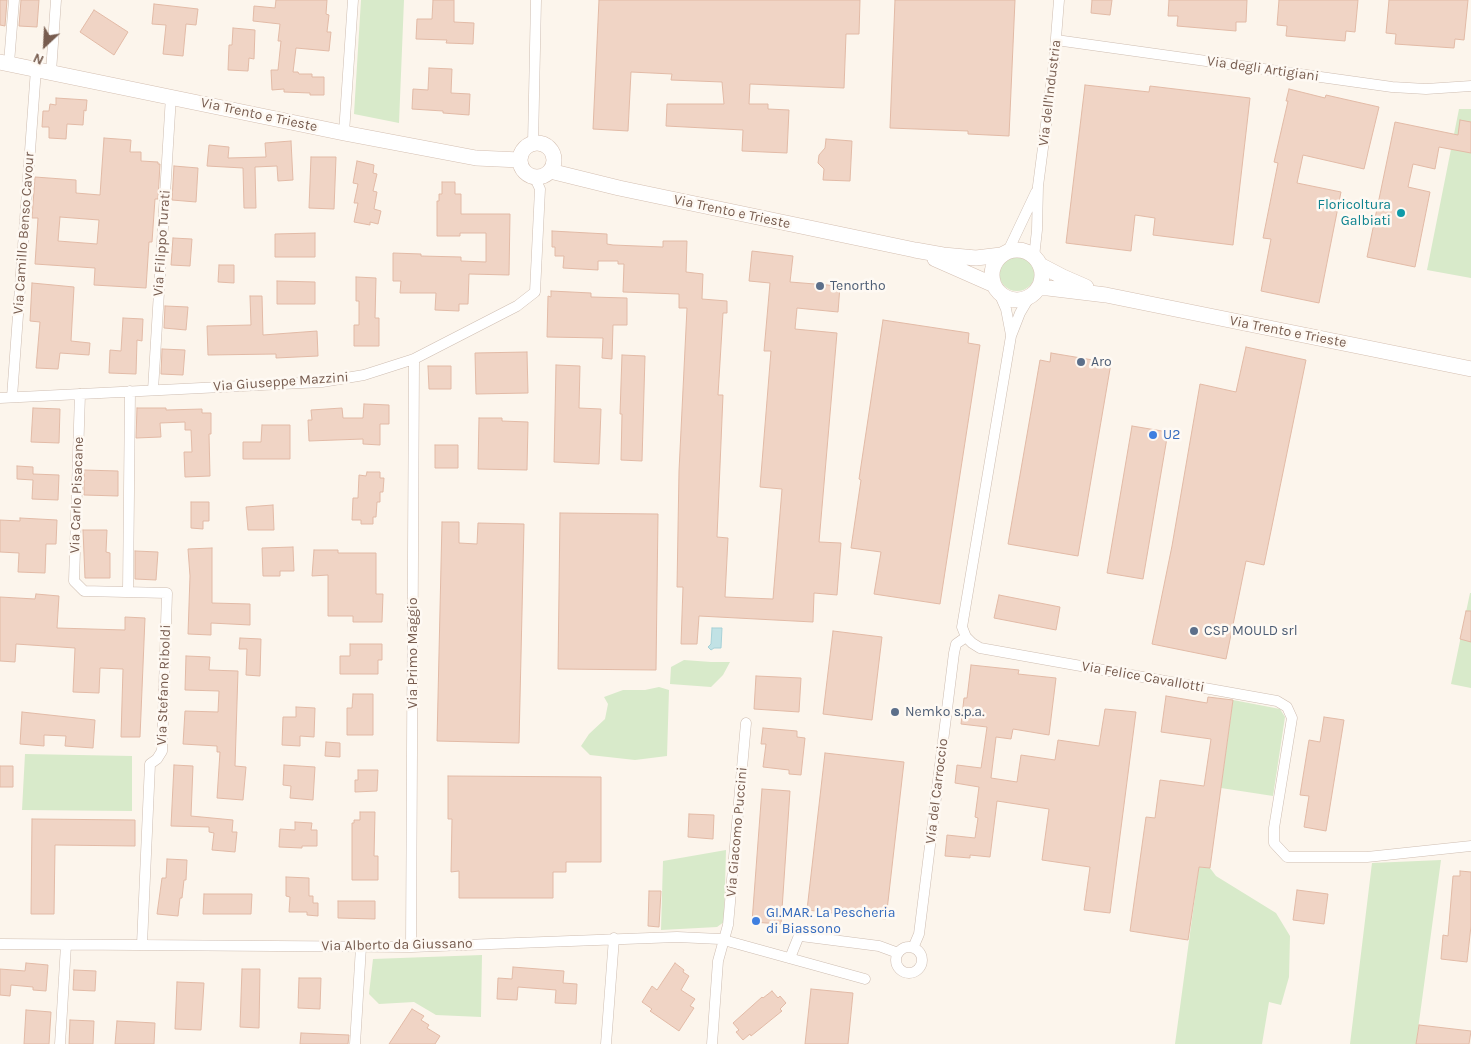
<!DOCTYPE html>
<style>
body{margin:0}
#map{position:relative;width:1471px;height:1044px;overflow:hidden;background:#fcf5ec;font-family:Karla,sans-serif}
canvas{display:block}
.north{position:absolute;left:20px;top:20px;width:50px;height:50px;-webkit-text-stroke:4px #fef9f3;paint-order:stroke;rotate:205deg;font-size:14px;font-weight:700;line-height:20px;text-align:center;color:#775c4f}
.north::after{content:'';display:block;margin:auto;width:18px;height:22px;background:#775c4f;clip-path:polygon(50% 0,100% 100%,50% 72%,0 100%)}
</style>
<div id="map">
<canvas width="1471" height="1044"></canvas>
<div class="north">N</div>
</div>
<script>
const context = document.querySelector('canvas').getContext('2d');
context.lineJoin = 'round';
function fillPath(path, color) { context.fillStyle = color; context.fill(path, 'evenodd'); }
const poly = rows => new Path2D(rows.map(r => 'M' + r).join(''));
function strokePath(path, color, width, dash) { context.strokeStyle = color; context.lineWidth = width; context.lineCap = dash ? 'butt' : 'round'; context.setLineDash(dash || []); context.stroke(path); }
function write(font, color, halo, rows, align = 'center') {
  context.font = font + ' Karla,sans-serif'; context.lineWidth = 5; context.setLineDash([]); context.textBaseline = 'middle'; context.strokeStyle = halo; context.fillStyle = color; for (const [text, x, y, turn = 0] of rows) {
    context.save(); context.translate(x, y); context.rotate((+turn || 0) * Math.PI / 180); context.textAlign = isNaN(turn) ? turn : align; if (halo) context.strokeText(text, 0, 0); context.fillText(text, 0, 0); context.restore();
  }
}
fillPath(poly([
 [361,0,404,0,399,123,354,114],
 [1459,109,1471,109,1471,278,1427,270],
 '999 273a18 18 0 1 1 36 0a18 18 0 1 1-36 0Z',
 [1470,593,1471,593,1471,688,1451,684],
 [684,660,711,662,730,662,723,675,711,687,670,684,671,667],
 [659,687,669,690,667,756,635,760,590,755,581,746,589,734,605,719,608,704,604,697,623,690,645,690],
 [1233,700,1280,709,1285,717,1273,796,1221,788],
 [25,754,132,756,132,811,22,810],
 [726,850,724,922,717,927,661,930,663,861],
 [1441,860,1416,1044,1350,1044,1372,863],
 [1199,867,1210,868,1216,876,1276,913,1290,936,1289,977,1281,1005,1269,1002,1262,1044,1175,1044],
 [482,955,481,1017,436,1015,414,1002,379,1004,369,994,373,959]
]), '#d8eaca');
const water = poly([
 [712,628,722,628,721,648,714,648,711,650,708,647,711,644,712,628]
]);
fillPath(water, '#c1e2e5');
strokePath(water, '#a7d1d7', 1);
const building = poly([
 [0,0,7,0,5,26,0,25,0,0],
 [21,0,39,0,37,27,19,26,21,0],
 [276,0,327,0,326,14,329,15,327,32,331,32,329,51,296,48,293,72,298,72,299,74,312,74,312,77,324,77,324,95,310,95,310,93,284,92,284,89,272,90,271,70,278,70,281,41,278,41,280,24,253,21,254,6,275,8,276,0],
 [433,0,454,0,454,22,474,23,473,44,446,43,447,40,416,39,417,19,432,19,433,0],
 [599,0,860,0,859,34,846,34,844,88,750,84,749,104,768,104,768,109,789,110,787,153,742,151,743,130,666,126,667,104,724,104,722,82,671,80,672,74,631,72,628,131,593,129,599,0],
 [895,0,1015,0,1009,136,968,134,968,131,890,128,895,0],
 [1092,0,1112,0,1110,15,1091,13,1092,0],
 [1169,0,1247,0,1246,22,1236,22,1236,31,1177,26,1178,16,1168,16,1169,0],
 [1279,0,1358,0,1355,32,1346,31,1345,41,1286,36,1287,26,1277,25,1279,0],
 [1389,0,1468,0,1464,40,1455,39,1454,48,1395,44,1396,34,1386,33,1389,0],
 [154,4,198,9,196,25,186,24,183,56,163,54,166,25,152,24,154,4],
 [94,10,128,32,114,55,80,32,94,10],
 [233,28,255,30,254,59,249,58,248,71,228,70,229,45,232,45,233,28],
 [429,68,452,69,451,93,470,94,469,115,443,113,443,111,412,109,413,89,428,90,429,68],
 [1085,85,1149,92,1150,86,1250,98,1233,245,1153,235,1155,218,1135,215,1131,251,1066,243,1085,85],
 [1289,89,1325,98,1326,95,1379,107,1364,169,1303,155,1297,183,1341,192,1319,303,1261,291,1271,239,1263,238,1278,163,1274,162,1288,101,1286,101,1289,89],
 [56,98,87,100,86,111,84,110,83,125,67,124,66,139,49,138,49,127,42,127,43,111,49,111,50,104,56,105,56,98],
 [1460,120,1471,122,1471,153,1439,147,1435,169,1413,164,1408,187,1430,192,1415,267,1367,257,1395,122,1458,135,1460,120],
 [104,138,131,140,130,152,141,152,141,161,158,162,158,164,160,164,158,199,155,199,152,242,149,242,146,288,94,285,95,268,35,264,38,218,32,218,35,177,76,180,76,193,100,195,104,138],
 [60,217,99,220,97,244,58,241,60,217],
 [826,139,852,141,850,181,823,180,824,169,818,163,819,155,825,148,826,139],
 [291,141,293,180,278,181,277,166,255,167,256,208,244,208,243,168,207,166,209,145,229,147,228,158,266,157,265,143,291,141],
 [311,157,336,157,334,209,309,208,311,157],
 [357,161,374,165,373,173,377,174,373,191,377,192,374,209,381,211,378,224,370,222,370,225,354,222,358,203,354,203,358,184,353,183,357,161],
 [174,166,198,168,196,202,172,200,174,166],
 [442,182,455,182,455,194,461,194,461,214,510,214,509,275,469,274,468,304,459,304,459,311,435,310,436,293,400,293,401,281,393,281,393,253,421,254,421,256,461,257,461,261,486,262,486,233,460,233,460,236,437,236,437,201,439,201,439,194,442,194,442,182],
 [552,231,607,234,607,244,613,245,663,247,663,241,687,241,686,272,703,274,702,299,727,301,727,313,723,313,718,395,723,395,717,537,728,538,725,597,773,599,782,489,760,487,771,351,764,351,770,283,749,281,752,251,793,256,790,282,840,286,838,312,797,308,795,329,837,333,819,542,841,543,837,595,814,593,813,622,699,616,697,644,681,644,683,587,677,587,679,471,687,308,679,308,679,294,623,292,624,264,618,264,618,261,598,261,598,270,563,268,564,256,555,256,555,247,552,247,552,231],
 [315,233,315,257,275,257,275,234,315,233],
 [173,238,192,239,190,266,171,265,173,238],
 [219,265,234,265,234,283,218,282,219,265],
 [356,277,376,278,375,318,379,318,379,346,354,346,354,325,359,325,359,301,356,301,356,277],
 [277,281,315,282,315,304,277,304,277,281],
 [32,283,74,287,71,341,90,343,89,355,60,353,58,369,36,368,40,322,30,321,32,283],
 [551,291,591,293,591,297,627,298,627,325,613,325,612,359,602,358,603,338,547,337,548,296,551,297,551,291],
 [250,296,262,296,263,335,317,331,318,356,276,358,276,354,208,355,207,326,251,325,250,296],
 [165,306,188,307,186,330,164,328,165,306],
 [123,318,143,319,142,341,137,340,136,374,109,373,110,350,121,351,123,318],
 [883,320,969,333,968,343,980,345,940,604,874,594,881,552,851,548,861,480,859,479,883,320],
 [1246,347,1306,360,1264,565,1246,561,1226,659,1152,644,1172,546,1200,384,1236,392,1246,347],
 [162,349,185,350,183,375,161,374,162,349],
 [527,352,528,393,476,394,475,353,527,352],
 [1051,353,1111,363,1078,556,1008,544,1040,360,1050,362,1051,353],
 [622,355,645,356,642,461,621,460,622,414,620,414,622,355],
 [556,365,580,366,579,408,601,409,599,464,554,462,556,365],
 [428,366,451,366,451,389,429,389,428,366],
 [364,404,389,405,389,424,380,424,380,445,363,444,363,439,309,441,308,420,312,420,311,410,342,408,343,418,363,418,364,404],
 [33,408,60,409,59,443,31,442,33,408],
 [137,408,166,408,166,410,202,409,202,413,211,413,211,434,209,434,210,476,185,477,184,452,192,452,191,430,185,430,185,422,160,423,161,437,136,438,137,408],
 [479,418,502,418,502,421,528,422,527,470,478,469,479,418],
 [262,425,290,425,290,459,243,459,243,442,261,442,262,425],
 [1132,426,1168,432,1143,579,1107,573,1132,426],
 [435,445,458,445,458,468,435,468,435,445],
 [17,466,33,467,33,474,59,475,58,500,32,499,33,480,17,479,17,466],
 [84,470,118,471,118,496,84,495,84,470],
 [367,472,380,472,380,478,384,478,383,492,380,492,380,502,377,502,376,517,373,517,373,524,361,524,361,520,352,520,353,498,358,498,359,475,366,476,367,472],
 [191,502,209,502,209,521,203,521,203,529,191,528,191,502],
 [273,505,274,530,248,530,246,507,273,505],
 [560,513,658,514,656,670,558,669,560,513],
 [20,518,57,520,56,544,46,544,45,573,18,572,19,553,0,552,0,520,20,521,20,518],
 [442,522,459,522,459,543,477,544,478,523,524,524,519,743,437,741,442,522],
 [83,530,107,530,106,552,110,553,110,578,85,578,83,530],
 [293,547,294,571,280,571,280,576,263,576,262,548,293,547],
 [212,548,212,603,250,604,250,625,211,623,211,635,188,634,190,576,188,549,212,548],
 [314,550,338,550,338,553,376,553,376,594,383,594,382,622,353,622,353,616,328,616,328,575,312,576,314,550],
 [135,551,158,552,156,580,135,579,135,551],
 [36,594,59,596,57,628,125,630,125,617,145,618,140,737,121,737,123,669,100,668,99,693,73,692,75,648,16,644,15,662,0,661,0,597,35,599,36,594],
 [999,595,1060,607,1056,630,994,618,999,595],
 [1466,611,1471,611,1471,642,1460,639,1466,611],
 [833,631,882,637,872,720,823,714,833,631],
 [240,638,261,639,260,676,246,675,247,649,239,649,240,638],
 [350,644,382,644,382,660,378,660,378,674,340,674,340,656,350,656,350,644],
 [186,656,210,657,209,670,238,671,235,766,246,767,243,800,217,798,220,752,217,752,217,746,183,744,185,711,218,712,219,691,185,690,186,656],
 [971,665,1019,670,1018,674,1056,678,1049,735,1013,729,1011,739,996,737,991,778,1017,782,1021,755,1055,760,1058,740,1099,746,1105,709,1136,712,1110,913,1084,910,1090,867,1042,860,1049,809,997,801,990,857,970,855,970,858,945,856,947,835,975,838,978,818,975,817,979,787,955,783,957,765,981,768,983,755,987,727,961,724,964,698,967,698,971,665],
 [756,676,801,678,799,712,754,709,756,676],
 [353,694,373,694,373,735,347,735,347,708,352,708,353,694],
 [1166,696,1207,703,1208,697,1233,700,1210,868,1199,867,1188,940,1130,931,1146,817,1155,818,1160,780,1204,786,1211,739,1161,732,1166,696],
 [296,707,315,708,314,737,300,736,300,746,282,745,283,717,296,717,296,707],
 [22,712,95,720,93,748,65,746,66,736,44,735,44,746,20,744,22,712],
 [1324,717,1344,720,1326,831,1304,827,1309,796,1300,795,1309,740,1320,742,1324,717],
 [763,728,797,731,797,737,805,738,801,775,789,774,789,770,763,767,766,744,761,744,763,728],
 [326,742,340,743,340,757,325,756,326,742],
 [825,753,904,762,886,919,807,910,825,753],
 [174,765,193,766,191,816,233,820,232,832,237,832,235,852,212,850,214,833,209,832,209,827,171,826,174,765],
 [284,765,315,767,313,800,290,798,291,786,283,785,284,765],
 [0,766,13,766,13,787,0,787,0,766],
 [358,770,378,770,377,791,355,792,355,780,358,780,358,770],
 [448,776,601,777,601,862,566,862,566,872,553,872,553,898,459,898,459,871,451,872,452,819,448,819,448,776],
 [762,789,790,791,781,924,752,922,762,789],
 [360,812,375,812,374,856,378,856,378,880,352,880,352,823,354,823,354,820,360,820,360,812],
 [689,814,714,815,713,839,688,837,689,814],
 [32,819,135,820,135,846,55,845,54,914,31,914,32,819],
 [295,822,312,823,311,830,317,830,317,846,302,846,302,848,279,847,280,829,295,830,295,822],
 [167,859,187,860,186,880,184,880,182,898,180,898,178,916,157,914,162,878,166,878,167,859],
 [1460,871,1471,872,1471,926,1467,962,1441,959,1443,935,1448,936,1453,876,1460,876,1460,871],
 [286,877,309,878,309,896,313,896,313,903,318,903,318,916,307,915,307,912,289,912,290,897,286,896,286,877],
 [1297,890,1328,894,1324,924,1293,920,1297,890],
 [649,891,661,891,659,927,648,926,649,891],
 [204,894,252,894,251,914,203,914,204,894],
 [338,901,375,901,375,919,338,918,338,901],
 [26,963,48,965,46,991,33,990,33,987,11,985,10,996,0,995,0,969,25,971,26,963],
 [675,963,684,970,683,972,689,976,681,990,695,999,690,1006,694,1008,679,1031,650,1011,652,1009,642,1002,652,986,657,990,675,963],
 [513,967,564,971,563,983,577,984,576,1004,555,1003,556,990,518,987,517,1000,497,999,498,978,512,979,513,967],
 [242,969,260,969,259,1028,240,1027,242,969],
 [74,970,96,971,95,991,73,990,74,970],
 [299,978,321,978,320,1009,298,1008,299,978],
 [177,982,204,983,201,1030,175,1029,177,982],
 [811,989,853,993,848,1044,805,1044,811,989],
 [772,991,778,998,780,996,786,1003,780,1009,782,1011,751,1036,750,1034,743,1040,736,1032,739,1030,733,1023,762,997,763,998,772,991],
 [412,1009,424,1016,421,1020,429,1025,427,1028,440,1036,435,1044,389,1044,412,1009],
 [26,1010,51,1012,49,1044,24,1044,26,1010],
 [70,1020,94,1021,93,1044,69,1044,70,1020],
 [117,1021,155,1023,154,1044,115,1044,117,1021],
 [1419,1025,1471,1031,1469,1044,1416,1044,1419,1025],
 [301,1033,349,1035,348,1044,300,1044,301,1033]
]);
fillPath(building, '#f0d4c5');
strokePath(building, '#e2baa6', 1);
const street = poly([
 [1056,40,1392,87,1426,89,1471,86],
 [9,63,14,0],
 [51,72,56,0],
 [344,133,353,0],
 [533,144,536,0],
 [1008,251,1036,192],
 [1034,257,1037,230,1038,186,1054,63,1059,0],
 [999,293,1006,309,1011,335],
 [1030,296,1020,313,1011,336,962,627,966,637,972,643,980,648,1277,701,1287,707,1292,718,1274,828,1274,843,1287,857,1367,857,1471,846],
 [153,390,171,96],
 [80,394,74,581,84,591,167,593,162,751,157,759,150,764,142,944],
 [12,397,36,69],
 [0,398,322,382,364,375,414,359,517,306,535,292,540,189,534,176],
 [128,591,130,391],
 [0,944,411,947,677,937,720,939,865,979],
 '896 960a13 13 0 1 1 26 0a13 13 0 1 1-26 0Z',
 [411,947,414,359],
 [913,948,919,934,954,653,956,644,966,637],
 [790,958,798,938,801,936,879,946,898,953],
 [60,1044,66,945],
 [355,1044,361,947],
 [606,1044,614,938],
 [712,1044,718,961,728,925,746,723]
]);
const secondary = poly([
 [0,62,344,133,476,158,520,160],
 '520 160a17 17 0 1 1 34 0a17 17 0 1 1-34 0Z',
 [550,171,619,188,915,250,943,255,976,258,1001,255],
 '992 275a25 25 0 1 1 50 0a25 25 0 1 1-50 0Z',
 [935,259,994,285],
 [1040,265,1063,277,1086,287],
 [1038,288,1048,288,1106,295,1471,369]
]);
strokePath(street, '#cebdb1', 11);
strokePath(secondary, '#d4bfb1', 16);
strokePath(street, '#fff', 10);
strokePath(secondary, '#fff', 15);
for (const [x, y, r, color] of [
 [1401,213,5,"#0f9aa8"],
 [820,286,5,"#5c6f8a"],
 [1081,362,5,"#5c6f8a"],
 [1153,435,5,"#3f7fe0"],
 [1194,631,5,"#5c6f8a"],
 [895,712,5,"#5c6f8a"],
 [756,921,5,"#3f7fe0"]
]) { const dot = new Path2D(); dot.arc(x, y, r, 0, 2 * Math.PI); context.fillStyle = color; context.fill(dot); strokePath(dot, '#fef9f3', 2); }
write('14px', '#775c4f', '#fef9f3', [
 ["Via degli Artigiani",1263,69,8],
 ["Via dell'Industria",1050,93,-83],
 ["Via Trento e Trieste",259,115,12],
 ["Via Trento e Trieste",732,212,12],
 ["Via Camillo Benso Cavour",24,233,-86],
 ["Via Filippo Turati",162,243,-86],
 ["Via Trento e Trieste",1288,332,11],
 ["Via Giuseppe Mazzini",281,382,-4],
 ["Via Carlo Pisacane",77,495,-88],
 ["Via Primo Maggio",413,653,-90],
 ["Via Felice Cavallotti",1143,677,10],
 ["Via Stefano Riboldi",164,685,-88],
 ["Via del Carroccio",937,791,-83],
 ["Via Giacomo Puccini",737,832,-85],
 ["Via Alberto da Giussano",397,945,-1]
]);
write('14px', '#0d838f', '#fef9f3', [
 ["Floricoltura",1391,205],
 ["Galbiati",1391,221]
], 'right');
write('14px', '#4e5e75', '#fef9f3', [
 ["Tenortho",830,286],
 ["Aro",1091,362],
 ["CSP MOULD srl",1204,631],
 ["Nemko s.p.a.",905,712]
], 'left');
write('14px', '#366cbe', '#fef9f3', [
 ["U2",1163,435],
 ["GI.MAR. La Pescheria",766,913],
 ["di Biassono",766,929]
], 'left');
</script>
